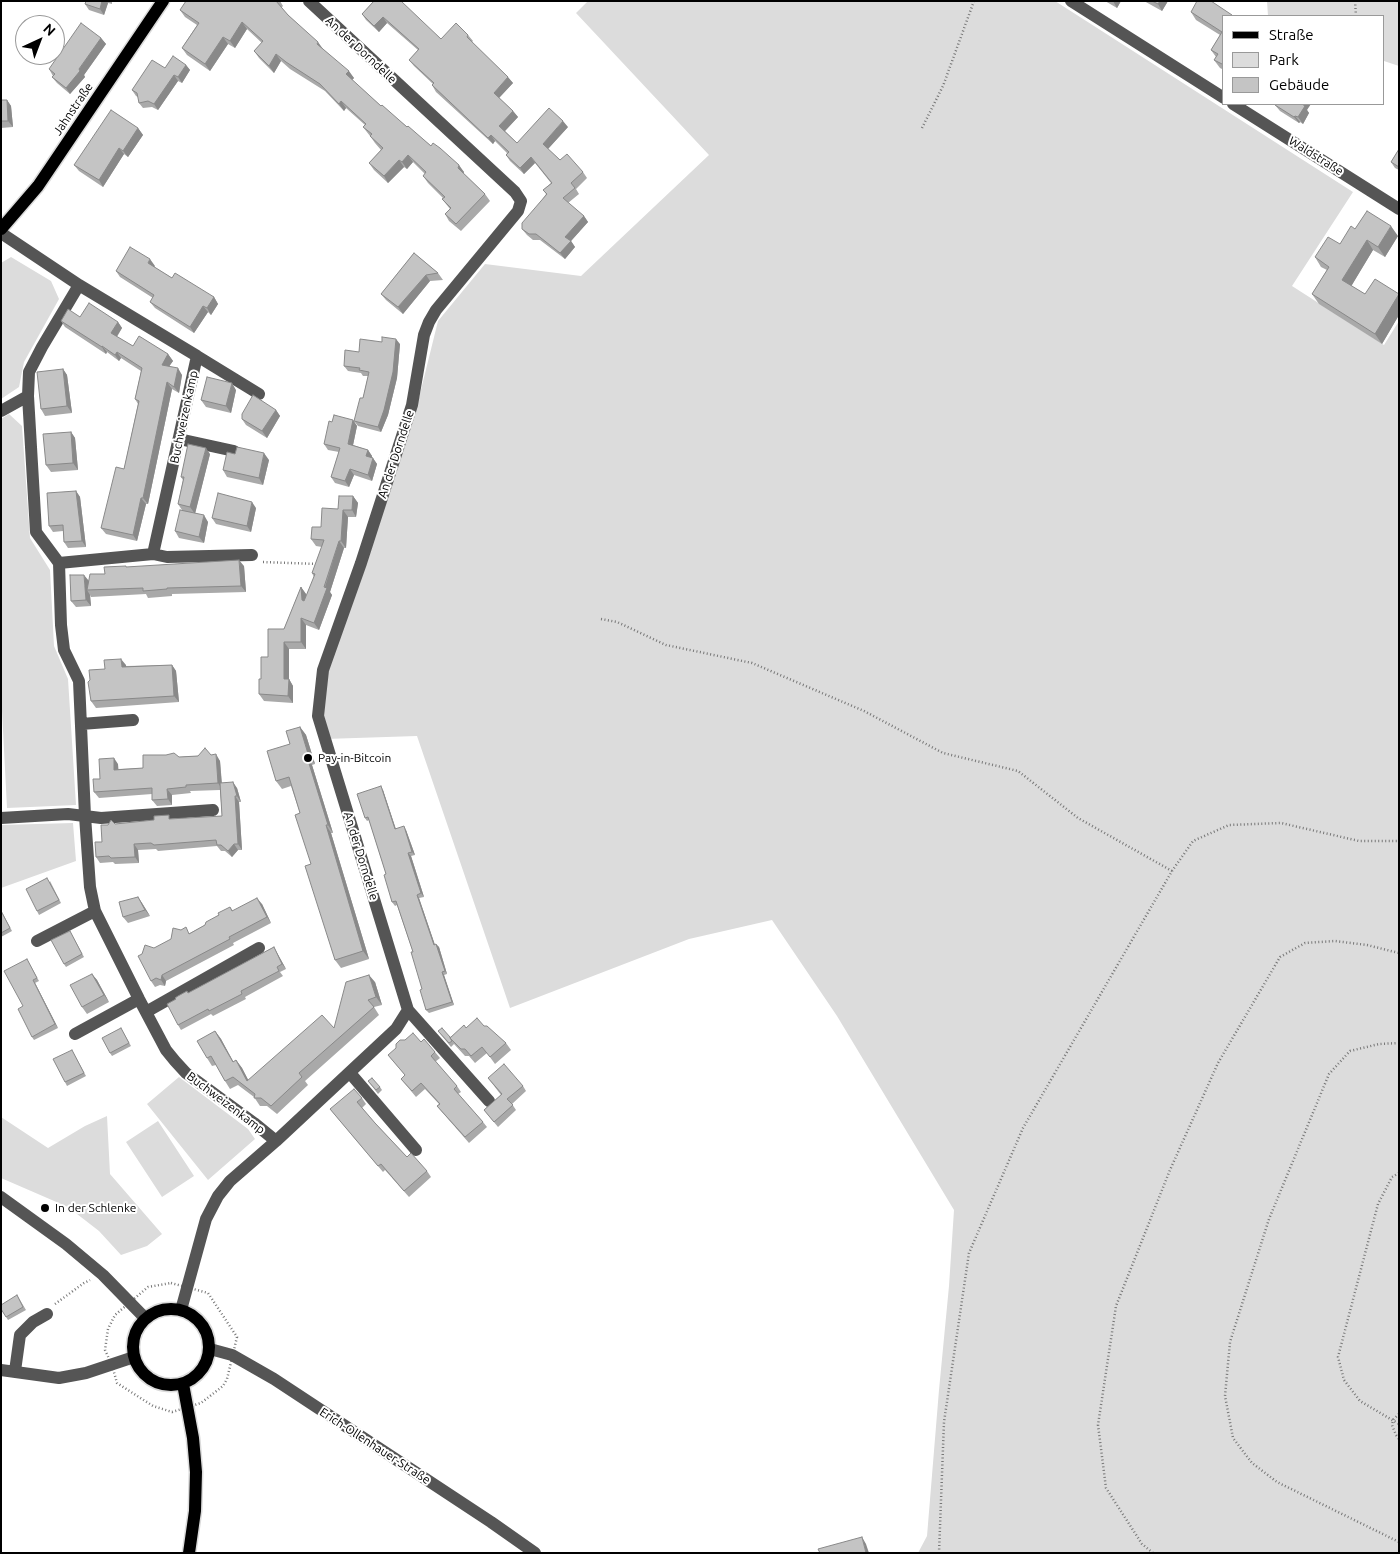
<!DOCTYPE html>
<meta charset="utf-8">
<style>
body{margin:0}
#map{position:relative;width:1400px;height:1554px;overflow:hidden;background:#fff;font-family:Ubuntu,sans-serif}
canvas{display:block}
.frame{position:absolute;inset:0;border:2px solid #000;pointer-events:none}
.legend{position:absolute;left:1222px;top:15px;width:162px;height:90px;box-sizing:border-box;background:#fff;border:1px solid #999;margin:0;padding:6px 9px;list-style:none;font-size:15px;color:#000}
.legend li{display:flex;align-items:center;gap:10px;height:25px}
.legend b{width:25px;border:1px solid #999}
.north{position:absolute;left:15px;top:15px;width:50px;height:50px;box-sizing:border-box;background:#fff;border:1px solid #999;border-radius:50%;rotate:43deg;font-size:14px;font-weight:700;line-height:20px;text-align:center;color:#000}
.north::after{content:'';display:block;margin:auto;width:18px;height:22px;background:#000;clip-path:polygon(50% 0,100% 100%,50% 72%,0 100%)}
</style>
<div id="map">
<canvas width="1400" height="1554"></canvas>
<div class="frame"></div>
<ul class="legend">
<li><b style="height:6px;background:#000"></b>Straße</li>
<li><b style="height:14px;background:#dcdcdc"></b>Park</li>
<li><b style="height:14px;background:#c4c4c4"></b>Gebäude</li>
</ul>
<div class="north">N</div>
</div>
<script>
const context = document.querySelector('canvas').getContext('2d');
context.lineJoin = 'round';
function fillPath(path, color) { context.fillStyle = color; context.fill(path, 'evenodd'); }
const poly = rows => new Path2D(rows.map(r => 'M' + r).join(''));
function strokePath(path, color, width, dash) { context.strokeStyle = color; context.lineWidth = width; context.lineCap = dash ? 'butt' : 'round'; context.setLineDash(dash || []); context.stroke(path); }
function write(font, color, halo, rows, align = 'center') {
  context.font = font + ' Ubuntu,sans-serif'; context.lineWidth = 4; context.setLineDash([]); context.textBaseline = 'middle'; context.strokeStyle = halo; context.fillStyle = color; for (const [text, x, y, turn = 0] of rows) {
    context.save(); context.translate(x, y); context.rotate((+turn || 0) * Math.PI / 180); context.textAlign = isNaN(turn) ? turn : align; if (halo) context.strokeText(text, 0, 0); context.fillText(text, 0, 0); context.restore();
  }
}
fillPath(poly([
 [588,1,1055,1,1353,192,1292,286,1384,345,1399,321,1399,1553,918,1553,927,1536,939,1390,949,1286,954,1210,837,1016,772,920,689,939,510,1008,417,736,325,739,318,716,323,670,414,418,438,321,485,264,581,276,709,155,576,13],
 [1267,1,1399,1,1399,66,1384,61,1384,16,1268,16],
 [11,257,51,281,59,299,24,362,19,387,1,399,1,263],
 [9,414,22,426,30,538,50,570,54,646,68,679,76,805,7,808,1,691,1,419],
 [73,823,76,861,1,888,1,825],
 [179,1077,248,1129,255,1139,208,1180,147,1104],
 [107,1116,110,1174,162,1234,147,1246,121,1255,99,1231,68,1207,1,1178,1,1117,48,1148,85,1126],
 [158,1121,194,1176,162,1197,126,1142]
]), '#dcdcdc');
const major = poly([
 [1,229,38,186,163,1],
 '133 1347a38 38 0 1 1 76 0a38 38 0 1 1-76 0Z',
 [183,1384,193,1438,196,1472,195,1511,189,1553]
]);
strokePath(major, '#dbdbdb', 15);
strokePath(poly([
 [1355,1,1356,16],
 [922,128,943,86,974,1],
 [263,562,318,564],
 [601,619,617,622,666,645,752,663,864,711,943,753,1018,771,1078,818,1172,871],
 [1399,1043,1379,1044,1350,1051,1329,1074,1269,1219,1230,1342,1225,1396,1233,1438,1252,1463,1277,1482,1399,1542],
 [1399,1173,1392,1177,1378,1204,1338,1357,1344,1380,1360,1401,1399,1424],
 [171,1283,208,1293,237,1337,227,1379,223,1386,201,1403,172,1412,153,1406,117,1383,112,1365,105,1350,108,1329,115,1315,148,1287,171,1283],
 [55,1304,84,1283,90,1280],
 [1399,1414,1393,1420,1392,1425,1396,1435,1399,1439],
 [939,1553,944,1422,969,1253,1023,1128,1172,871,1193,841,1229,825,1281,823,1359,841,1399,841],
 [1153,1553,1142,1544,1106,1488,1098,1425,1116,1306,1170,1170,1218,1063,1280,957,1305,943,1335,941,1367,945,1399,953]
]), '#777', 2.5, [1, 2.5]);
strokePath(poly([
 [309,1,515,192,521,201,518,211,436,310,429,322,424,335,412,405,361,563,323,670,318,716,408,1010,489,1101],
 [1071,1,1224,98],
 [1233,104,1399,209],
 [1,233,79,285],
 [197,356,259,394],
 [1,411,28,396],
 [179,439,234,451],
 [153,554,167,557,252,555],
 [59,563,153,554,197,356,79,285,42,347,29,372,28,396,36,532,59,563,61,625,64,650,79,681,85,816,90,887,95,911,139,999,166,1050,175,1061,186,1073,254,1123,276,1141],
 [81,724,133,720],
 [1,818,68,814,101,818,213,810],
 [37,941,95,911],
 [146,1012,259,948],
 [75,1034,139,999],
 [350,1073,416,1150],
 [1,1197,66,1244,103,1275,145,1318],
 [181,1310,206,1219,218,1196,230,1181,276,1141,396,1029,408,1010],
 [210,1349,232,1355,274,1379,491,1522,535,1553],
 [1,1370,59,1378,86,1373,134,1357],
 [15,1371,20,1335,33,1322,47,1314]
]), '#555', 12);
strokePath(major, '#000', 12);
fillPath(poly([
 [86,1,112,1,112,4,108,3,104,15,89,10,85,4],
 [239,1,280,1,283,6,281,8,323,49,354,78,352,80,381,106,464,172,463,173,485,194,490,201,461,231,449,221,445,214,450,209,442,199,443,198,428,183,423,176,425,174,413,162,407,169,404,167,388,183,374,170,369,163,381,150,375,143,370,136,363,127,365,125,346,108,344,111,325,91,290,69,281,61,274,73,259,58,254,51,262,43,247,29,235,48,228,44,210,71,187,55,182,48,197,25,185,17,180,10,238,2],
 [374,1,441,39,468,35,473,41,472,42,513,83,499,98,513,111,518,117,505,131,517,143,568,127,548,149,560,160,583,172,587,178,576,189,579,194,568,203,584,216,588,222,571,241,575,247,565,259,540,240,533,240,527,235,522,229,546,194,543,190,551,183,535,163,524,174,510,161,506,155,507,153,495,141,493,144,436,92,432,85,433,84,414,66,409,60,418,50,387,23,379,32,366,20,362,14],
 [1105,1,1121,1,1117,8],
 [1144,1,1168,1,1162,11],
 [1191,12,1232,15,1233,16,1224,16,1224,70,1220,68,1214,60,1216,57,1211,50,1220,35,1196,20],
 [101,38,106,44,84,75,85,77,70,94,57,83,52,77,53,76,49,69],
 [186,65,190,70,182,83,178,81,158,110,152,107,143,108,139,103,138,97,136,96,132,90,165,68],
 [1,100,7,100,11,106,13,127,1,128],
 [1275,105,1307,110,1309,113,1303,124,1300,122,1299,123,1280,111],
 [138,128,143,135,128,157,124,154,103,187,79,171,74,165],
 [1399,149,1399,170,1395,168,1391,162],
 [1355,229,1398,236,1385,257,1373,250,1351,286,1365,294,1399,294,1399,315,1382,344,1319,304,1312,294,1327,270,1321,267,1315,257,1340,244],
 [414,253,438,273,443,280,430,281,403,314,386,300,381,294],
 [155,266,154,267,172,278,214,297,218,304,211,315,208,312,194,333,155,308,150,302,153,298,120,277,116,271],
 [80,317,118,322,122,328,117,337,133,346,168,354,173,361,169,366,182,375,179,393,172,389,148,504,146,504,137,541,106,534,101,528,124,469,138,404,135,399,141,371,121,358,119,361,107,352,106,354,65,327,61,321],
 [400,344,397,378,388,415,381,432,358,426,354,421,363,398,368,376,363,376,361,373,348,371,344,366,359,352],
 [63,369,67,375,72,413,45,416,41,409],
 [236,390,231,413,206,407,201,400],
 [276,410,280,416,267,438,246,425,242,419],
 [353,420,357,426,353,445,368,450,372,456,372,457,377,464,372,481,354,475,349,487,335,483,331,477,339,452,328,450,324,444,332,422],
 [71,432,75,438,78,470,51,472,46,465],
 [210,454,195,513,208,522,204,543,179,538,175,531,182,510,178,504,183,480,181,477],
 [269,460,263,485,227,477,223,470],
 [76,491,80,497,86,547,68,548,64,542,63,531,53,532,49,526],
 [353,496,358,503,356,517,348,517,346,548,344,548,330,592,332,595,319,630,306,625,306,649,289,649,289,679,293,686,293,703,264,701,259,694,261,679,268,657,284,629,301,587,306,594,306,597,314,577,312,573,322,547,316,546,311,539,321,527,338,509],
 [256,508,251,532,216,524,212,518],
 [244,566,246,592,172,594,172,596,148,598,146,594,91,597,90,595,91,606,76,607,71,601,89,581,105,574,127,567],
 [126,665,126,666,172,665,176,671,179,702,96,708,91,701,105,669],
 [300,727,306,735,315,764,312,765,333,833,331,833,369,959,341,968,335,960,311,864,300,813,291,786,282,789,276,781,290,744],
 [211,755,220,761,222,783,237,788,241,802,239,802,242,850,238,850,232,857,225,851,221,851,217,846,158,851,156,849,138,850,139,863,115,864,113,862,100,863,96,857,102,842,115,824,171,819,222,816,220,790,190,791,191,793,172,795,172,805,157,806,152,800,152,794,99,798,94,792,100,779,118,764,118,769,143,768,179,757],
 [383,790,396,829,406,830,415,855,411,856,424,897,419,898,435,945,436,944,439,947,447,974,444,975,454,1005,429,1013,426,1010,422,989,413,952,397,905,395,906,392,902,386,874,369,820,367,821,365,818],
 [50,881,61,903,39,915,37,911],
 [138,897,142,903,150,916,128,923,123,917],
 [262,904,271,923,233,943,234,945,166,981,165,986,160,985,155,987,151,981,154,948,190,933,205,925,230,907,233,911],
 [1,910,12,931,1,937],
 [70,931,84,957,66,967,64,964],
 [274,947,286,969,280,972,283,976,245,997,246,999,213,1016,211,1014,181,1030,178,1025,188,993],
 [27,959,39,981,35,983,58,1028,34,1040,32,1037],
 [92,974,97,980,109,1002,87,1014,82,1007],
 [375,982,382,1005,374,1007,379,1015,305,1081,308,1085,277,1114,267,1106,260,1106,254,1097,238,1085,230,1089,225,1081,216,1065,212,1066,207,1058,215,1031,221,1039,233,1062,236,1060,242,1068,248,1080,334,1028],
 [484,1026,506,1043,511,1050,495,1064,487,1053,475,1063,469,1056,465,1056,454,1044,451,1047,438,1031,450,1037,466,1028],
 [121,1028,131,1046,112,1056,110,1053],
 [421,1042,435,1052,440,1058,435,1062,457,1086,461,1092,458,1094,483,1122,487,1127,469,1143,442,1112,437,1106,439,1104,425,1089,416,1097,401,1079,405,1075,388,1055],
 [72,1050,86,1076,67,1086,65,1082],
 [488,1078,523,1086,526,1091,512,1104,516,1110,498,1127,484,1110,501,1095],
 [368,1081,380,1087,382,1090,378,1094],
 [362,1098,366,1104,362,1108,375,1123,407,1157,427,1171,431,1177,409,1197,385,1170,383,1172,330,1109],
 [17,1295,26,1310,8,1320,1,1309]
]), '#a9a9a9');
fillPath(poly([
 [102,1,107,1,108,3,104,15,100,9],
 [1113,1,1121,1,1117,8],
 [1160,1,1168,1,1162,11,1158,4],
 [383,17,387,23,379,32,374,26],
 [242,22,247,29,235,48,230,41],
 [223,37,228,44,210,71,205,64],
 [101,38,106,44,84,75,85,77,70,94,66,88],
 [318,42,323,49,321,51,317,44],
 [276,54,281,61,274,73,269,66],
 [186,65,190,70,182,83,178,77],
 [349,71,354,78,351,81,346,74],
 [174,75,178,81,158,110,154,104],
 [508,77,513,83,498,99,494,93],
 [7,100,11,106,13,127,8,121],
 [341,101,346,108,344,111,339,104],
 [1303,104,1311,104,1307,110,1309,113,1303,124,1298,117],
 [513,111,518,117,504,132,499,126],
 [1295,116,1300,122,1299,123,1294,117],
 [563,121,568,127,547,150,543,144],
 [138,128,143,135,128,157,123,151],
 [491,135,495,141,493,144,488,138],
 [119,148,124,154,103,187,99,180],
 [408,155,413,162,407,169,402,162],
 [531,157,535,163,524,174,520,168],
 [399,160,404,167,388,183,384,176],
 [459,165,464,172,463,175,458,168],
 [584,216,588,222,571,241,575,247,565,259,560,253,565,237],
 [1391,226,1398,236,1385,257,1378,247],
 [1367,240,1373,250,1349,290,1342,280],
 [150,259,155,266,152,270,148,263],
 [426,275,430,281,403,314,398,307],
 [1399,294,1399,315,1382,344,1375,334],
 [214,297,218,304,211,315,207,308],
 [203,306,208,312,194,333,190,327],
 [118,322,122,328,115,339,111,333],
 [396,339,400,344,397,378,388,415,381,432,378,427],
 [102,346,107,352,106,354,102,347],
 [117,352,121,358,119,361,115,355],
 [168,354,173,361,166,371,162,365],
 [178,368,182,375,179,393,174,387],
 [63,369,67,375,72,413,67,406],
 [167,382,172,389,148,504,143,498],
 [232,383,236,390,231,413,226,406],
 [276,410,280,416,267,438,262,431],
 [353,420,357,426,352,450,348,444],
 [71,432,75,438,78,470,73,463],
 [206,448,210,454,195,514,190,507],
 [368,450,372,456,371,462,366,456],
 [264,453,269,460,263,485,259,478],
 [373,458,377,464,372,481,368,475],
 [350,469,354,475,349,487,345,481],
 [76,491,80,497,86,547,82,541],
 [353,496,358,503,356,517,352,510],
 [141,498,146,504,137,541,133,535],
 [252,502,256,508,251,532,247,526],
 [343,510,348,517,346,548,341,541],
 [204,515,208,522,204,543,199,537],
 [339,541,344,548,330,592,332,595,319,630,314,623],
 [239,560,244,566,246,592,241,586],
 [84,575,89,581,87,590,90,595,91,606,86,600],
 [301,587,306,594,307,607,302,600],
 [301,618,306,625,306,649,301,642],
 [284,642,289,649,289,679,293,686,293,703,288,696,284,679],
 [121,659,126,665,127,673,122,667],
 [172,665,176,671,179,702,174,696],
 [300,727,306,735,315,764,309,757],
 [216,754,220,761,222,789,218,783],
 [307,757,312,765,333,833,328,825],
 [114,758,118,764,119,776,114,770],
 [233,782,237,788,241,802,237,796],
 [381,786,383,790,397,833,395,829],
 [167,789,172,795,172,805,168,799],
 [235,796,239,802,242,850,238,844],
 [326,825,331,833,369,959,363,951],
 [404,826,406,830,415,855,412,852],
 [134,844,138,850,139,863,135,857],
 [234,844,238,850,232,857,228,851],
 [408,853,411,856,424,897,421,893],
 [417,895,419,898,436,948,434,945],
 [138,897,142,903,150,916,145,910],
 [257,898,262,904,271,923,267,917],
 [436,944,439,947,447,974,445,971],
 [274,947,277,953,286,969,282,964],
 [442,972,444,975,454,1005,452,1002],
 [92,974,97,980,109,1002,104,995],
 [162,975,166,981,165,986,161,980],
 [369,975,375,982,382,1005,376,997],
 [33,980,35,983,58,1028,55,1024],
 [215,1031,221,1039,238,1070,233,1062],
 [236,1060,242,1068,253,1089,247,1081],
 [862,1537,866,1544,869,1553,866,1553]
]), '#898989');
const building = poly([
 [86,1,102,1,100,9,85,4,86,1],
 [186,1,237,1,238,2,239,1,276,1,288,15,318,42,317,44,349,71,346,74,381,106,382,105,407,127,408,126,431,146,433,143,440,148,459,165,458,168,485,194,456,224,445,214,451,208,442,199,445,197,423,176,426,172,408,155,402,162,399,160,384,176,369,163,383,148,370,136,372,134,363,127,366,124,341,101,339,104,320,84,286,62,276,54,269,66,254,51,263,41,242,22,230,41,223,37,205,64,182,48,199,23,180,10,186,1],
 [374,1,381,1,382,2,383,1,401,1,441,39,456,23,468,35,467,37,508,77,494,93,513,111,499,126,517,143,549,108,563,121,543,144,560,160,567,154,583,172,571,183,575,188,563,198,584,216,565,237,571,241,560,253,536,234,529,234,522,229,522,223,547,194,543,190,552,183,531,157,520,168,506,155,509,152,491,135,488,138,432,85,434,83,409,60,419,49,383,17,374,26,362,14,374,1],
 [1152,1,1160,1,1158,4,1152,1],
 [1197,1,1211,1,1232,15,1232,16,1224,16,1224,65,1214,60,1218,54,1211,50,1222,32,1191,12,1197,1],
 [81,23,101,38,79,69,80,71,66,88,52,77,55,74,49,69,81,23],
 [173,56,186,65,178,77,174,75,154,104,148,101,139,103,137,93,132,90,152,60,165,68,173,56],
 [1,100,7,100,8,121,1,121,1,100],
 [1276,104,1303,104,1302,104,1305,106,1298,117,1295,116,1294,117,1275,105,1276,104],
 [111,110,138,128,123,151,119,148,99,180,74,165,111,110],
 [1399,149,1399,167,1391,162,1399,149],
 [1367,211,1391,226,1378,247,1367,240,1342,280,1365,294,1375,279,1399,294,1375,334,1312,294,1329,267,1315,257,1328,237,1340,244,1351,226,1355,229,1367,211],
 [130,247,150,259,148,263,172,278,175,273,214,297,207,308,203,306,190,327,150,302,154,295,116,271,130,247],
 [414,253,438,273,426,275,398,307,381,294,414,253],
 [89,303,118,322,111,333,133,346,139,336,168,354,162,365,178,368,174,387,167,382,143,498,141,498,133,535,101,528,116,467,124,469,139,401,135,399,142,368,117,352,115,355,102,346,102,347,61,321,68,309,80,317,89,303],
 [382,337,396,339,393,372,384,410,378,427,354,421,360,398,363,398,369,372,359,370,360,368,344,366,345,350,359,352,360,339,382,342,382,337],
 [63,369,67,406,41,409,37,372,63,369],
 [207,377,232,383,226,406,201,400,207,377],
 [253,395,276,410,262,431,242,419,242,414,253,395],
 [334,415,353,420,348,444,368,450,366,456,373,458,368,475,350,469,345,481,331,477,340,448,324,444,329,421,332,422,334,415],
 [71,432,73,463,46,465,43,434,71,432],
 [188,444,206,448,190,507,178,504,184,477,181,477,188,444],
 [237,447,264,453,259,478,223,470,227,452,235,454,237,447],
 [76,491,82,541,64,542,63,525,49,526,47,493,76,491],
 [218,493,252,502,247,526,212,518,218,493],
 [339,496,353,496,352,510,343,510,341,541,339,541,324,587,327,588,314,623,301,618,301,642,284,642,284,679,289,679,288,696,259,694,259,679,261,679,261,657,268,657,268,629,284,629,301,587,302,600,304,601,315,574,312,573,324,540,311,539,312,527,321,527,322,508,338,509,339,496],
 [180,510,204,515,199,537,175,531,180,510],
 [239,560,241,586,167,588,167,589,143,591,143,588,87,590,90,574,105,574,104,567,126,566,126,567,239,560],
 [70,575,84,575,86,600,71,601,70,575],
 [121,659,122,667,172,665,174,696,91,701,88,682,90,680,89,670,105,669,104,660,121,659],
 [300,727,309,757,307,757,328,825,326,825,363,951,335,960,305,866,311,864,295,815,300,813,289,777,276,781,267,751,290,744,286,731,300,727],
 [205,748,211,755,216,754,218,783,186,785,186,787,167,789,168,799,152,800,152,788,94,792,93,779,100,779,99,759,114,758,114,770,143,768,143,755,166,755,174,753,179,757,198,756,205,748],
 [233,782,237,796,235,796,238,844,234,844,228,851,221,845,217,845,216,840,154,845,151,843,134,844,135,857,111,858,109,856,96,857,95,842,102,842,101,825,108,825,111,820,115,824,154,820,154,816,169,815,169,819,222,816,220,783,233,782],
 [381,786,395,829,404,826,412,852,408,853,421,893,417,895,434,945,436,944,445,971,442,972,452,1002,426,1010,420,990,422,989,411,952,413,952,396,901,392,902,384,875,386,874,368,817,365,818,357,794,381,786],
 [47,878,59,900,37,911,26,889,47,878],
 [138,897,145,910,123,917,119,902,138,897],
 [257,898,267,917,229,937,230,939,162,975,161,980,156,978,151,981,138,956,142,954,145,945,154,948,171,939,173,928,181,930,186,927,189,934,205,925,206,922,219,915,218,913,230,907,232,911,257,898],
 [1,911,10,928,1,933,1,911],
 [70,931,82,954,64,964,51,940,70,931],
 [274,947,282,964,277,967,279,971,241,991,242,994,209,1011,208,1009,178,1025,167,1004,176,999,175,998,178,996,187,991,188,993,274,947],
 [27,959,37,978,33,980,55,1024,32,1037,18,1009,23,1006,4,971,27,959],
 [92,974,104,995,82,1007,70,985,92,974],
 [369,975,376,997,368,1000,374,1007,299,1073,302,1077,271,1106,261,1098,254,1098,255,1094,233,1077,225,1081,211,1056,207,1058,197,1041,215,1031,233,1062,236,1060,247,1081,322,1015,334,1028,346,982,369,975],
 [477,1018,484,1026,487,1026,506,1043,490,1057,482,1047,471,1056,465,1049,461,1049,450,1038,464,1025,466,1028,477,1018],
 [121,1028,129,1043,110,1053,102,1038,121,1028],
 [442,1028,450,1037,450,1038,452,1041,449,1043,438,1031,442,1028],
 [413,1033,421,1042,424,1039,435,1052,431,1056,457,1086,454,1089,483,1122,465,1137,437,1106,440,1104,421,1083,412,1091,401,1079,405,1075,388,1055,396,1048,396,1044,400,1040,405,1040,413,1033],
 [72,1050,84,1073,65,1082,53,1059,72,1050],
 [504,1064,523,1086,507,1099,513,1105,494,1122,484,1110,502,1094,488,1078,504,1064],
 [372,1078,380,1087,376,1090,368,1081,372,1078],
 [354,1089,362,1098,357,1102,375,1123,407,1157,411,1153,427,1171,404,1191,381,1164,378,1166,330,1109,354,1089],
 [17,1295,23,1307,6,1317,1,1309,1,1305,17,1295],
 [862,1537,866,1553,820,1553,818,1549,862,1537]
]);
fillPath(building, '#c4c4c4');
strokePath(building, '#898989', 1);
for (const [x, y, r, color] of [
 [308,758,5,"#000"],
 [45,1208,5,"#000"]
]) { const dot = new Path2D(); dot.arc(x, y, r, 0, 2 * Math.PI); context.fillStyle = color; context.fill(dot); strokePath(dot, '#fff', 2); }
write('12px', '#000', '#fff', [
 ["An der Dorndelle",361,50,43],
 ["Jahnstraße",73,109,-56],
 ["Waldstraße",1316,156,32],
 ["Buchweizenkamp",184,417,-78],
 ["An der Dorndelle",396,454,-72],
 ["An der Dorndelle",361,856,73],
 ["Buchweizenkamp",226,1103,37],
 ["Erich-Ollenhauer-Straße",375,1446,33]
]);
write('12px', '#000', '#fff', [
 ["Pay-in-Bitcoin",318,758],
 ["In der Schlenke",55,1208]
], 'left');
</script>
